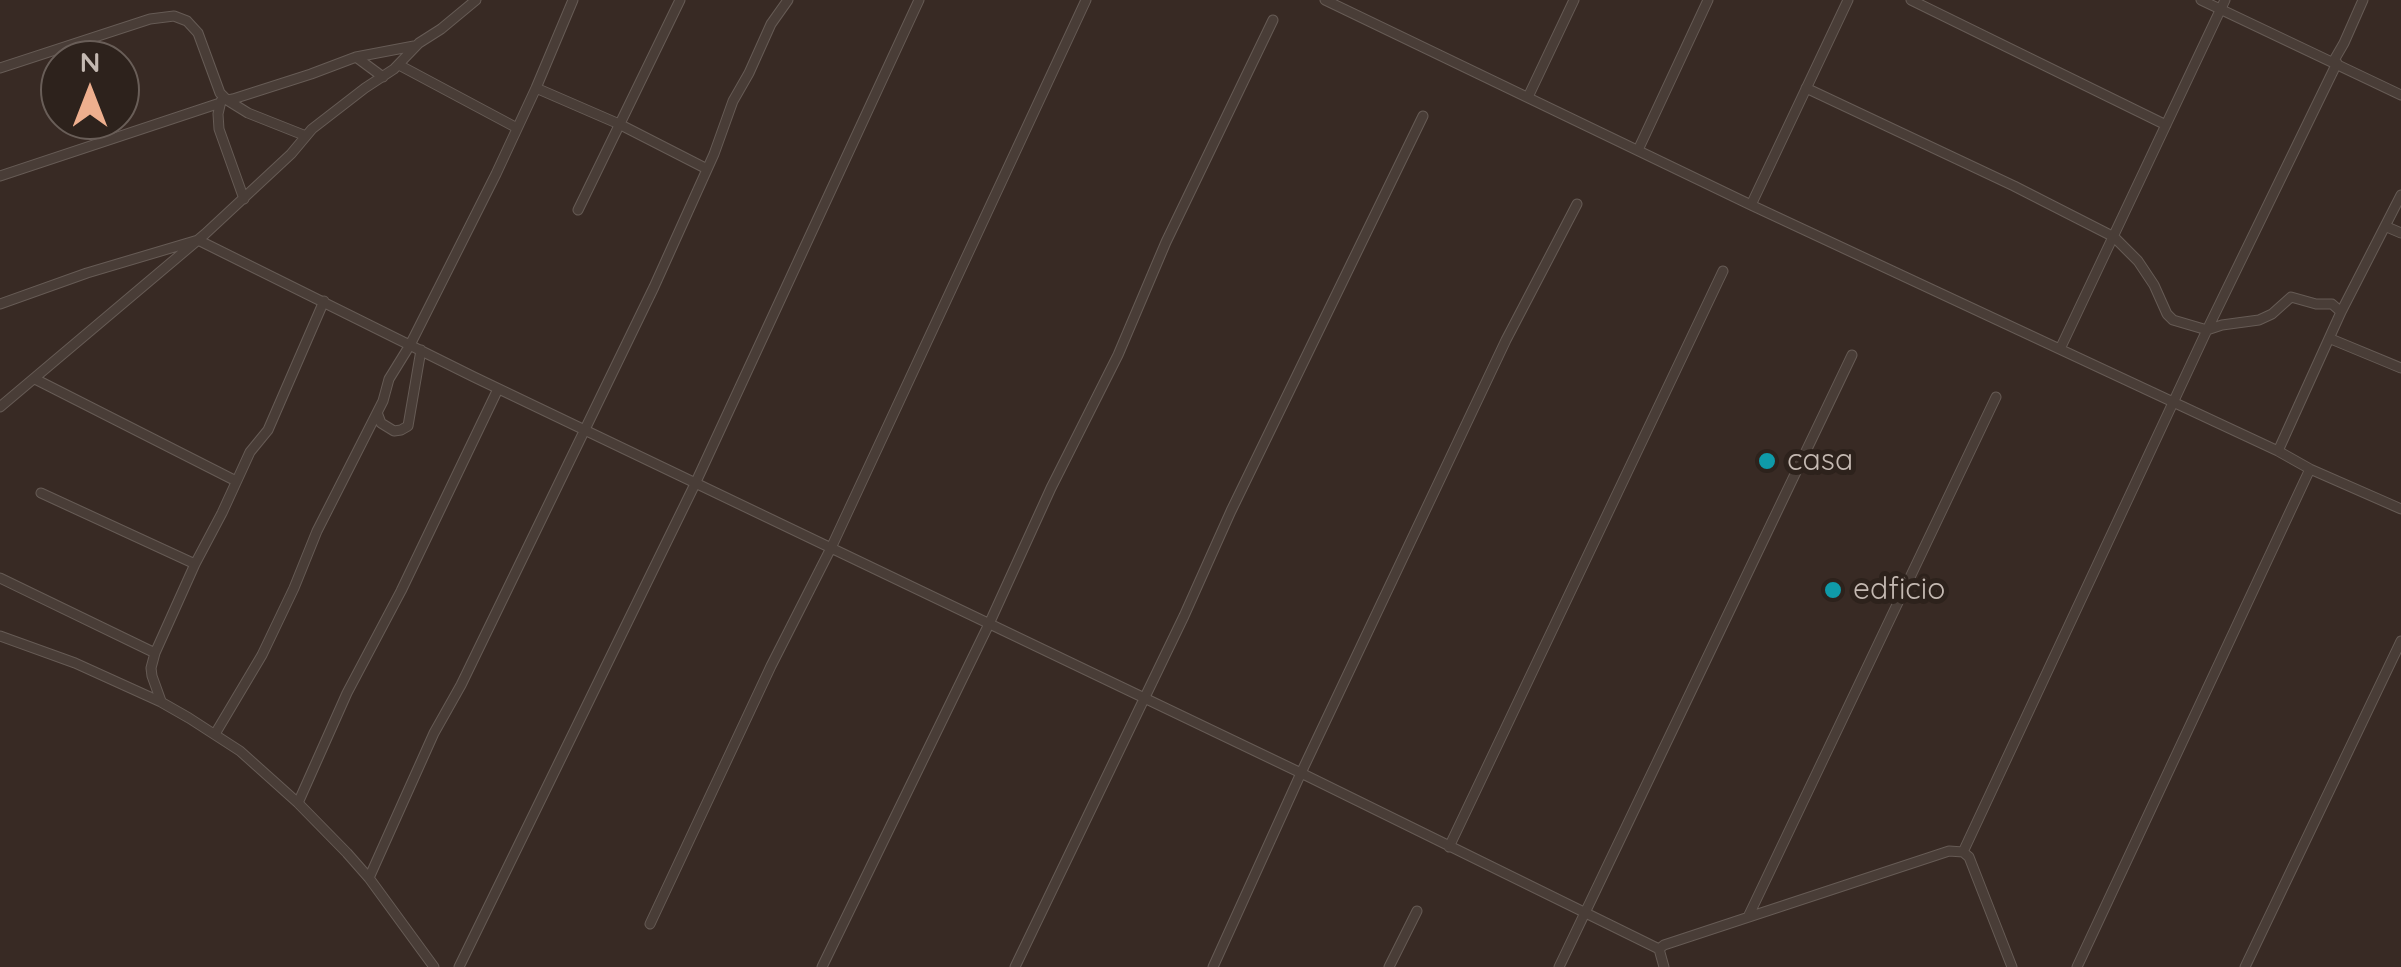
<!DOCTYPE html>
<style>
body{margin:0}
#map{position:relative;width:2401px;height:967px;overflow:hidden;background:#382a24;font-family:Quicksand,sans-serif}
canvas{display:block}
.north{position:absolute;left:40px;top:40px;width:100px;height:100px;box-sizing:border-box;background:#2d221c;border:2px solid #695e58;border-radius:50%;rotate:0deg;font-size:28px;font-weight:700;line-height:40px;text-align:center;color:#c4b9b2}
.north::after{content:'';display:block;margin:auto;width:35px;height:45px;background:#eeaf8e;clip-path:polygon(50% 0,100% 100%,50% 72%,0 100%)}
</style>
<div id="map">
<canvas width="2401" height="967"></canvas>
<div class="north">N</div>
</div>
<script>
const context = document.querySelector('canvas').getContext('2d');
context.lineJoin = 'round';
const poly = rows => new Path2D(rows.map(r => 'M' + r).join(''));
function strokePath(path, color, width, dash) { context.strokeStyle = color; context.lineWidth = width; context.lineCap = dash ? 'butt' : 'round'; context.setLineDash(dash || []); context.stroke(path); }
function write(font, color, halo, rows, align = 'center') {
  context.font = font + ' Quicksand,sans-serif'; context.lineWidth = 10; context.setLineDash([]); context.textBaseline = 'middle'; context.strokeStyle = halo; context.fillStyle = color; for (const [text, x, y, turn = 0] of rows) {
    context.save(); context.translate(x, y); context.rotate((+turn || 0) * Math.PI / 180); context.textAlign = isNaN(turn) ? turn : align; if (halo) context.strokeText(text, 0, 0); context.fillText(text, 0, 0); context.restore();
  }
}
const street = poly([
 [1325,0,1751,205,2278,451,2310,469,2401,509],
 [1911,0,2166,125],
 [2201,0,2401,95],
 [356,57,383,77],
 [2333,62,2344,43,2363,0],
 [399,65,517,128],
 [0,68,150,19,174,16,187,21,198,33,220,93,227,100,233,99,311,74,356,57,414,46],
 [536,88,619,124,707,169],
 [1806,88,2014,186,2114,237,2138,261,2154,285,2167,314,2173,320,2207,330,2222,325,2259,320,2272,314,2291,297,2316,304,2332,304,2341,312],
 [1528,97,1574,0],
 [227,100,248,113,306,136],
 [221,101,218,114,219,129,244,199],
 [1638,150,1708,0],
 [0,176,220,103],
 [1751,205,1848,0],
 [578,210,680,0],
 [2387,227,2401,233],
 [0,304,87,273,198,240,474,377,1301,773,1659,949],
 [2331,339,2401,368],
 [2060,349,2225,0],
 [35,379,236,481],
 [0,407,205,234,291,154,312,129,365,88,394,69,419,43,441,29,476,0],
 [378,415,381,423,394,431,401,430,408,426,421,350],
 [2278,451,2341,312,2401,195],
 [41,493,195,564],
 [0,578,155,653],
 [0,636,75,663,161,702,189,718,240,751,298,803,347,853,369,878,434,967],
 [161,701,152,676,151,668,155,653,195,564,222,513,250,452,268,430,324,301],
 [215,734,262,655,294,588,317,531,383,401,389,379,410,345,496,174,536,88,573,0],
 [298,803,347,693,401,591,498,389],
 [1449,847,1723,271],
 [1963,852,2207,330,2337,63],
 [1963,852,1969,857,2012,967],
 [369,878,434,733,461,685,654,287,714,154,733,101,749,73,771,24,788,0],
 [1748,917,1996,397],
 [650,924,771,666,831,548,1086,0],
 [459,967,695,484,919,0],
 [822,967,989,624,1051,488,1118,355,1166,242,1273,20],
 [1015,967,1184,616,1231,511,1423,116],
 [1213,967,1301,773,1506,340,1577,204],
 [1389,967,1417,911],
 [1559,967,1852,355],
 [1664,967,1659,949,1664,945,1949,851,1963,852],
 [2077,967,2310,469],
 [2245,967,2401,641]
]);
strokePath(street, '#665b55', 11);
strokePath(street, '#493d37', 9);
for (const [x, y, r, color] of [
 [1767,461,10,"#0f9aa8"],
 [1833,590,10,"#0f9aa8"]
]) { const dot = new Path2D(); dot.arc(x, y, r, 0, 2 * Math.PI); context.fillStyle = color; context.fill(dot); strokePath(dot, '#2d221c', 4); }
write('30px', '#c4b9b2', '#2d221c', [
 ["casa",1787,461],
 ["edficio",1853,590]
], 'left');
</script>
